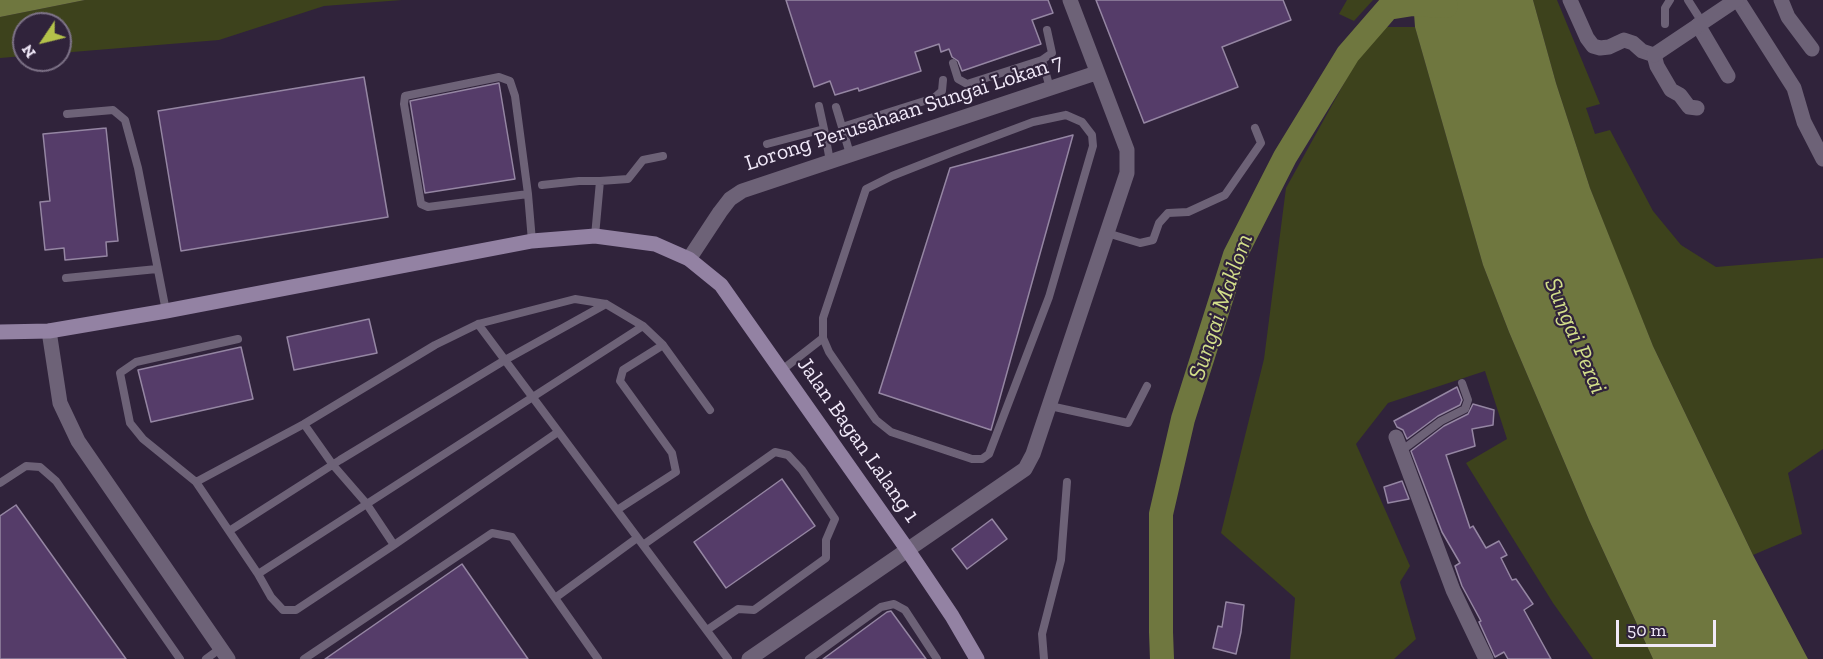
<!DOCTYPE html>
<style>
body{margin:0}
#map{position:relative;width:1823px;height:659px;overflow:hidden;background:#30233b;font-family:"Zilla Slab",serif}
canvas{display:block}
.north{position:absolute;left:12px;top:12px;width:60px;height:60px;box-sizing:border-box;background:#30233b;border:2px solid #7d7287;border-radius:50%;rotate:235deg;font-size:16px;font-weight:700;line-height:24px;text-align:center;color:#f1e9f9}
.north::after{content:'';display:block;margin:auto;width:21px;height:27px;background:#b4c24a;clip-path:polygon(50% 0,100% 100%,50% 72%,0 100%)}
.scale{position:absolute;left:1616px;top:620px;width:100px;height:27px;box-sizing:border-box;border:3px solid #f1e9f9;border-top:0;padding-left:8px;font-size:18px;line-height:21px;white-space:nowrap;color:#f1e9f9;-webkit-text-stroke:4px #30233b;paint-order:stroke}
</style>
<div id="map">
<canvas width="1823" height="659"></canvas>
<div class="north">N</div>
<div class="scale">50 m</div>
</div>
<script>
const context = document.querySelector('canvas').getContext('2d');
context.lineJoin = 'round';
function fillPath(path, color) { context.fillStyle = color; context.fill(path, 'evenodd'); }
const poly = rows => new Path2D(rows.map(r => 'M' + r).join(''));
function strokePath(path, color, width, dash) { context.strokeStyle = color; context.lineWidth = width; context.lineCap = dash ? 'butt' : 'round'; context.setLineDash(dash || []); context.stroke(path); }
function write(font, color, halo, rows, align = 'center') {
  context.font = font + ' "Zilla Slab",serif'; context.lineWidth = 4.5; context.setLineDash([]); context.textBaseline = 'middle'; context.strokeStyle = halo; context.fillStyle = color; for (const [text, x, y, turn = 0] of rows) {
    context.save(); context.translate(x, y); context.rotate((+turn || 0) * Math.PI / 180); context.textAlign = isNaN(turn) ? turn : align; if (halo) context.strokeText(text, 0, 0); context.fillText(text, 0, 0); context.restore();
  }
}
fillPath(poly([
 [85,0,402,0,324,6,219,40,60,53,60,24,24,24,24,56,0,58,0,17],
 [1347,0,1373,0,1354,21,1339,14],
 [1533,0,1557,0,1600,104,1586,108,1595,134,1610,130,1653,211,1681,245,1716,267,1823,258,1823,449,1788,473,1802,534,1753,555,1653,346,1629,287,1590,188,1556,83],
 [1386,27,1415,27,1483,265,1509,332,1589,520,1653,659,1593,659,1553,603,1466,463,1507,439,1485,371,1388,403,1356,444,1410,566,1400,582,1416,639,1394,659,1290,659,1295,598,1221,533,1264,359,1286,188,1362,51]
]), '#3d421c');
fillPath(poly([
 [0,0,85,0,0,17],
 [1413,0,1533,0,1556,83,1590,188,1653,346,1753,555,1808,659,1653,659,1589,520,1509,332,1483,265,1415,27]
]), '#6f773f');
strokePath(poly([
 [1162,659,1161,632,1161,514,1183,419,1235,255,1285,157,1348,54,1388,8,1413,4,1446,6]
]), '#6f773f', 24);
const building = poly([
 [786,0,1048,0,1053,13,1032,20,1041,44,962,71,958,61,952,57,949,49,941,52,939,44,915,52,921,71,859,91,858,88,835,95,830,81,814,87,786,0],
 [1096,0,1283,0,1291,20,1222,47,1238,87,1144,123,1096,0],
 [364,77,388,217,181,251,158,111,364,77],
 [499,83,515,179,425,193,410,101,499,83],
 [106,128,118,241,106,242,107,256,65,260,64,248,45,250,40,202,50,201,43,134,106,128],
 [1073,135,991,430,879,393,950,168,1073,135],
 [369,319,377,353,294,370,287,337,369,319],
 [241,347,253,399,151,422,138,370,241,347],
 [1457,387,1462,400,1460,405,1438,416,1407,439,1403,430,1397,427,1394,421,1457,387],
 [1473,404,1494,410,1493,425,1472,429,1475,446,1446,455,1470,528,1473,526,1486,548,1499,541,1507,555,1501,558,1512,580,1516,579,1533,604,1524,610,1551,659,1508,659,1504,652,1495,657,1479,622,1481,621,1462,586,1455,566,1460,563,1442,532,1411,451,1444,426,1468,414,1473,404],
 [782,479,815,526,726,588,694,542,782,479],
 [1402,481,1409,499,1388,503,1384,487,1402,481],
 [16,505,126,659,0,659,0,516,16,505],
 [992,519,1007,539,967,569,952,549,992,519],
 [462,564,528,659,325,659,462,564],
 [1226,602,1244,605,1241,632,1236,654,1213,648,1218,626,1222,627,1226,602],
 [891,611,926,659,823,659,887,612,891,611]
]);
fillPath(building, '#553c69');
strokePath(building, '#9586a3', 1.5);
strokePath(poly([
 [1688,0,1702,22],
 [1665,24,1665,8,1670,0],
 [1042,60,1052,53,1047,30],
 [953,63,958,79,967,84,1042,60,1050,88],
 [819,106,824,129],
 [836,107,842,127],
 [67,114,113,110,125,120,138,168,166,311],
 [1066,115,1082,122,1092,135,1093,146,1049,297,989,454,982,459,972,459,891,432,876,420,864,403,829,352,823,338,823,318,866,189,892,176,953,152,1033,122,1066,115],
 [767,144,824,129,830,161],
 [850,154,842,127,934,98,942,91,943,80],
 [542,185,579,181,600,181],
 [528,194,428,207,421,204,404,104,405,96,499,77,510,81,515,96,528,194,532,241],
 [1107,233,1140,243,1153,240,1159,223,1168,213,1188,212,1225,195,1261,143,1255,128],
 [595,236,600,181,628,179,643,160,663,156],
 [66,278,157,269],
 [478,324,728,659],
 [238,339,136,362,120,373,130,423,143,439,196,482,258,574,271,597,283,610,296,610,394,545,558,432],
 [782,370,823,338],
 [1050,406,1128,423,1147,386],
 [304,424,333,465,366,503,394,545],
 [1401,451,1441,421,1465,409,1468,400,1462,383],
 [196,482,304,424,435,345,478,324,575,299,606,304,643,326,663,345],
 [0,483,26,466,40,467,56,481,180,659],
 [617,510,676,472,672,453,620,381,623,370,663,345,710,410],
 [229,531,340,460,505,360,606,304],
 [643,545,775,452,788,455,802,470,835,519,826,540,826,558,754,610,738,609,707,630],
 [258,574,643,326],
 [555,598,598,659],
 [206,659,221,648],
 [304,659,492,533,512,537,555,598,637,538],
 [809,659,881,607,894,604,905,610,937,659],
 [1044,659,1042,634,1061,560,1067,482]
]), '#6d6277', 8);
strokePath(poly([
 [1570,0,1587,38,1593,46,1600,48,1609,47,1624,40,1633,43,1642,51,1654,55,1657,66,1671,90,1680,95,1689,107,1697,108],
 [1738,0,1794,88,1804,122,1823,159],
 [1781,0,1788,17,1812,49],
 [1698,25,1728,76],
 [689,259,720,212,730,199,742,191,1096,73],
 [49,331,60,403,78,441,228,659],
 [1396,437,1453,590,1486,659],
 [749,659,1025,469,1033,454,1127,173,1127,150,1070,0]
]), '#6d6277', 15);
strokePath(poly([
 [1654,55,1736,0]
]), '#6d6277', 15);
strokePath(poly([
 [0,332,49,331,166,311,532,241,595,236,655,244,689,259,721,285,907,549,952,616,977,659]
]), '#9382a3', 15);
write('22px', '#f1e9f9', '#30233b', [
 ["Lorong Perusahaan Sungai Lokan 7",904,113,-18],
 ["Jalan Bagan Lalang 1",858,440,55]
]);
write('italic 24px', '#d2de8a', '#30233b', [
 ["Sungai Maklom",1221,307,-71],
 ["Sungai Perai",1575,336,67]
]);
</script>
